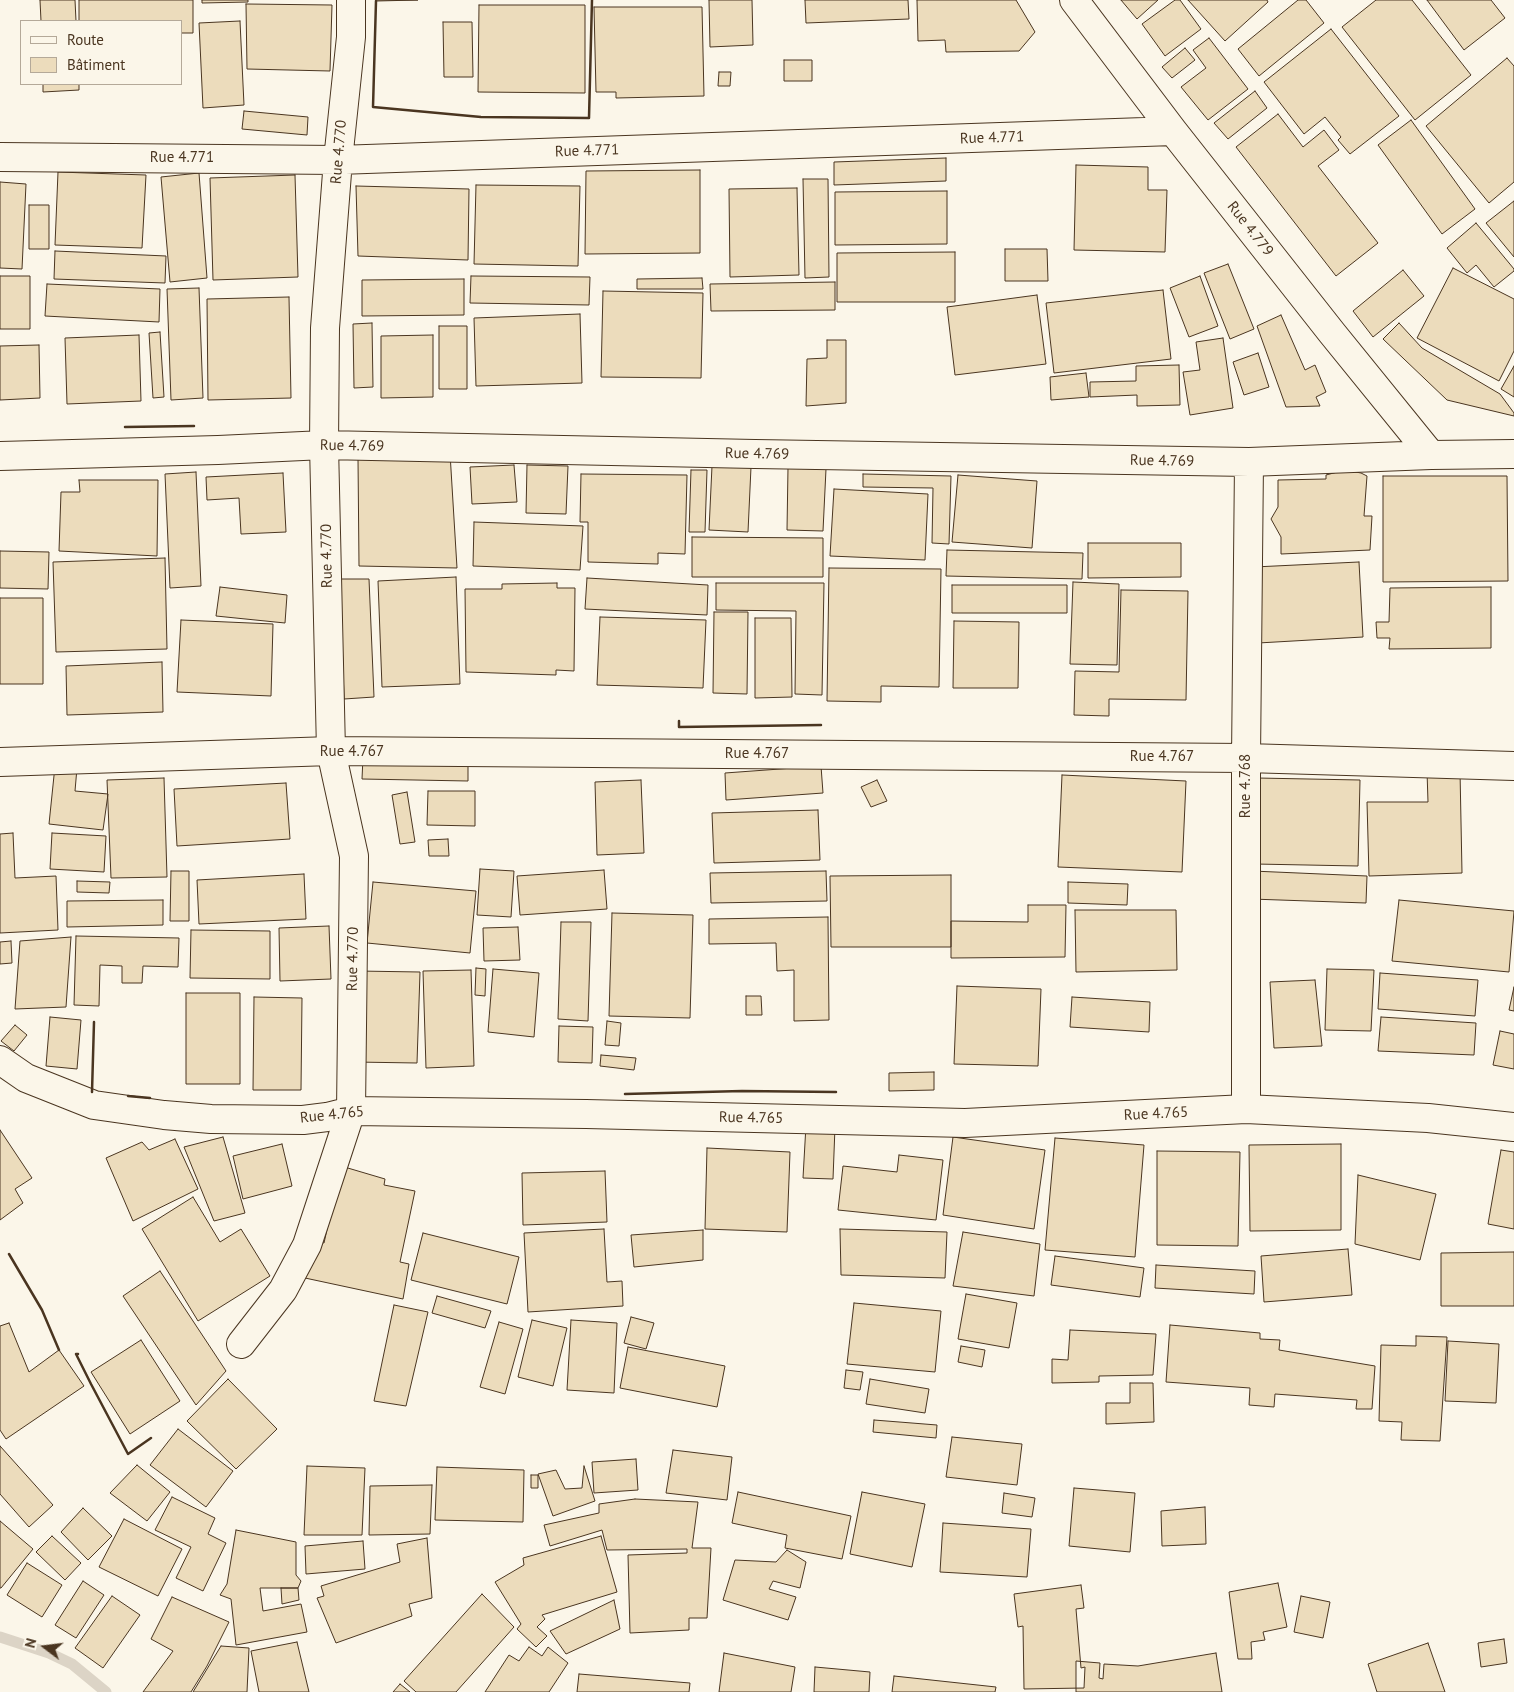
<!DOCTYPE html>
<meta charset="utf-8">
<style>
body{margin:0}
#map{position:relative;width:1514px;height:1692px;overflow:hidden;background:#fbf6e9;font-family:"PT Sans",sans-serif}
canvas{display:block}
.legend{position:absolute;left:20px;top:20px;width:162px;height:65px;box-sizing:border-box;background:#fbf6e9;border:1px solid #b4a999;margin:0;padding:6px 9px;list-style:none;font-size:15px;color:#4a3520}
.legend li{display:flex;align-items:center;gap:10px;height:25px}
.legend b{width:25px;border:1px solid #b4a999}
.north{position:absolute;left:20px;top:1622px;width:50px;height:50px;-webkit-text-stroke:4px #fbf6e9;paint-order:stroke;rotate:285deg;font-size:14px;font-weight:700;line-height:20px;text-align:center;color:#4a3520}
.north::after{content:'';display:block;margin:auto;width:18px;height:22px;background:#4a3520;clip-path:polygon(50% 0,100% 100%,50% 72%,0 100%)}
</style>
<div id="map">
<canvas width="1514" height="1692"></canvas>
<ul class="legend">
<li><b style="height:6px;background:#fbf6e9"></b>Route</li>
<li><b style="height:14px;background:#ecdcbc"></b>Bâtiment</li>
</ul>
<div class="north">N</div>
</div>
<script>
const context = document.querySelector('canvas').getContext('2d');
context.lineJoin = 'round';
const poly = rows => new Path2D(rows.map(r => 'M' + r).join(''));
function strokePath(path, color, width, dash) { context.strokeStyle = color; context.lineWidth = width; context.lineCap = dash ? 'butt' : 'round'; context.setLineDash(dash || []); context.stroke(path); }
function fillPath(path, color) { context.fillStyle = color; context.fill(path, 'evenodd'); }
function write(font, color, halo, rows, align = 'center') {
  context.font = font + ' "PT Sans",sans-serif'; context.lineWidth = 4; context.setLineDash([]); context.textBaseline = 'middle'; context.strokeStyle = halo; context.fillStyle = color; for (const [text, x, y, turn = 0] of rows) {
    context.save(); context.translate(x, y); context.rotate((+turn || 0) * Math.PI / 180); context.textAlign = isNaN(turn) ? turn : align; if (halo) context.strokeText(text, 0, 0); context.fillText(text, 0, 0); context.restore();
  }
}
strokePath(poly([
 [0,1637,49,1653,72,1664,106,1692]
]), '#dcd4c6', 11);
const building = poly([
 [40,0,75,0,76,21,41,21,40,0],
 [79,0,193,0,193,33,181,33,181,21,79,21,79,0],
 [202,0,248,0,248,2,202,3,202,0],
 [376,0,418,0,376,1,376,0],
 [709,0,752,0,753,45,710,47,709,0],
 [805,0,908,0,909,19,806,23,805,0],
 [917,0,1016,0,1035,32,1019,51,946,52,945,40,918,41,917,0],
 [1121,0,1158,0,1137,19,1121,0],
 [1175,0,1180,0,1201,29,1165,56,1142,24,1175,0],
 [1188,0,1267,0,1268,2,1225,41,1188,0],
 [1298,0,1306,0,1324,23,1259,76,1238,49,1298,0],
 [1376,0,1412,0,1471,75,1415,120,1342,27,1376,0],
 [1427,0,1491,0,1505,18,1464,50,1427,0],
 [246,4,332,5,330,71,247,69,246,4],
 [479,5,585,5,585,93,478,92,479,5],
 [594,7,702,7,704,96,616,98,616,92,596,92,594,7],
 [240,21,244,105,203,108,199,23,240,21],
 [443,22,472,22,473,77,444,77,443,22],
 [1331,29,1399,116,1350,154,1338,140,1341,137,1325,117,1304,134,1264,82,1331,29],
 [1209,38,1248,89,1208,120,1181,87,1206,68,1193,50,1209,38],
 [1185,48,1195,60,1172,78,1162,67,1185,48],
 [1507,58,1514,66,1514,182,1489,203,1426,126,1507,58],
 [784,60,812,60,812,81,784,81,784,60],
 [719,72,731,72,730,86,718,86,719,72],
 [43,84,79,84,79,90,43,92,43,84],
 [1255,91,1267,108,1228,139,1214,123,1255,91],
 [244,111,308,117,307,135,242,129,244,111],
 [1278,114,1303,147,1324,130,1339,150,1318,166,1378,243,1336,276,1236,147,1278,114],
 [1411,120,1475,209,1442,234,1378,145,1411,120],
 [946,158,946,181,834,185,834,162,946,158],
 [1076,165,1148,167,1148,190,1167,190,1165,252,1074,250,1076,165],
 [700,170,700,253,585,254,586,171,700,170],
 [58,172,146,175,142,248,55,245,58,172],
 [199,173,207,278,170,282,161,177,199,173],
 [295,175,298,277,213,280,210,178,295,175],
 [803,179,828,179,829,277,805,278,803,179],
 [0,182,26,184,22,269,0,268,0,182],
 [476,185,580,186,578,266,474,264,476,185],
 [356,186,469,189,468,260,358,256,356,186],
 [797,188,799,275,730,277,729,189,797,188],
 [947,191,947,244,835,245,835,192,947,191],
 [1514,201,1514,257,1486,223,1514,201],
 [29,205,49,205,49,249,29,249,29,205],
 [1476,223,1514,269,1514,271,1494,287,1476,265,1467,273,1447,248,1476,223],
 [1005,249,1047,249,1048,281,1005,281,1005,249],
 [55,251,166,256,165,283,54,279,55,251],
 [955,252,955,302,837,302,837,253,955,252],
 [1228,264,1254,329,1230,339,1204,273,1228,264],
 [1453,268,1514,299,1514,351,1499,381,1417,338,1453,268],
 [1403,270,1424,296,1373,337,1353,311,1403,270],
 [0,276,30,276,30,329,0,329,0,276],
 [471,276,590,277,589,305,470,303,471,276],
 [1200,276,1218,326,1189,337,1170,288,1200,276],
 [702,278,703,289,637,289,637,279,702,278],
 [464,279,464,315,362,316,362,280,464,279],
 [835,282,835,310,711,311,710,284,835,282],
 [47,284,160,289,159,322,45,316,47,284],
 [199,288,203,398,171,400,167,289,199,288],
 [1163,290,1171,359,1054,373,1046,303,1163,290],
 [603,291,703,293,701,378,601,377,603,291],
 [1037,295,1046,364,955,375,947,307,1037,295],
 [289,297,291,398,208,400,207,299,289,297],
 [580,314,582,383,476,386,474,318,580,314],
 [1281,315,1305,370,1315,365,1326,392,1316,397,1320,406,1286,407,1257,326,1281,315],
 [372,323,373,387,354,388,353,324,372,323],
 [1399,323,1422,348,1500,394,1514,413,1514,416,1447,400,1383,339,1399,323],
 [439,326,467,326,467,389,439,389,439,326],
 [160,332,164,397,153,398,149,333,160,332],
 [139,335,141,401,67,404,65,338,139,335],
 [433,335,433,397,381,398,381,336,433,335],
 [1223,338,1233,408,1190,415,1183,372,1200,370,1196,342,1223,338],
 [827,340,846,340,846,403,806,406,807,359,827,358,827,340],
 [39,345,40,398,0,400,0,346,39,345],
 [1258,353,1269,387,1244,395,1233,362,1258,353],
 [1179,365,1180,405,1137,406,1137,395,1090,397,1090,382,1136,381,1136,366,1179,365],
 [1514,366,1514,397,1501,389,1514,366],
 [1086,373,1089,397,1051,400,1050,377,1086,373],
 [450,453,457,568,359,566,358,459,450,453],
 [514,465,517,502,472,504,470,467,514,465],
 [527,465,568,466,566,514,526,513,527,465],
 [712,466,751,467,748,532,709,530,712,466],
 [788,468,826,469,823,531,787,530,788,468],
 [691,470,707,470,705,532,689,532,691,470],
 [1345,470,1361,473,1367,476,1364,516,1372,516,1370,550,1281,554,1281,537,1271,519,1278,507,1278,480,1326,479,1326,475,1345,470],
 [196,472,201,586,170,588,165,474,196,472],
 [283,473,286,532,241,534,239,498,207,500,206,477,283,473],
 [581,474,687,475,685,554,658,553,658,564,588,562,588,522,580,522,581,474],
 [863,474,951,476,949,544,932,543,933,488,863,487,863,474],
 [958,475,1037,481,1032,548,952,542,958,475],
 [1383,476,1507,476,1508,581,1383,582,1383,476],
 [79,480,158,480,157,556,59,551,61,492,80,492,79,480],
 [834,489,928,494,925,560,830,556,834,489],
 [474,522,583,526,580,570,473,566,474,522],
 [692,537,823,538,823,577,692,577,692,537],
 [1088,543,1181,543,1181,577,1088,578,1088,543],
 [947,550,1083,553,1082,579,946,576,947,550],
 [0,551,49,552,48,589,0,588,0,551],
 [165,558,167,649,56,652,53,562,165,558],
 [1359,562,1363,637,1258,643,1254,567,1359,562],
 [829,568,941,569,939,687,881,686,881,702,827,701,829,568],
 [456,577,460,684,382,687,378,581,456,577],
 [587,578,708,585,707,615,585,609,587,578],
 [340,579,369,579,374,697,344,699,340,579],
 [1073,582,1119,584,1117,665,1070,664,1073,582],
 [557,583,557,588,575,588,574,671,556,670,556,675,466,672,465,589,502,589,502,584,557,583],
 [716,583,824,583,822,695,795,694,796,611,716,610,716,583],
 [952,585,1067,585,1067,613,952,613,952,585],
 [220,587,287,595,285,623,216,616,220,587],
 [1491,587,1491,648,1389,649,1390,638,1377,638,1376,622,1389,622,1390,588,1491,587],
 [1121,590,1188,591,1186,700,1109,699,1109,716,1074,715,1075,671,1119,672,1121,590],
 [0,598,43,598,43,684,0,684,0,598],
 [714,612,748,612,747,694,713,693,714,612],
 [600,617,706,620,703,688,597,685,600,617],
 [755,618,791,618,792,697,755,698,755,618],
 [181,620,273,624,271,696,177,692,181,620],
 [954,621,1019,622,1018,688,953,688,954,621],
 [162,662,163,712,67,715,66,666,162,662],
 [363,757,468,759,468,781,362,779,363,757],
 [55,766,77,768,75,791,108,794,103,830,49,824,55,766],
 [821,766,823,793,726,800,725,773,821,766],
 [1427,771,1460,771,1462,873,1369,876,1367,802,1428,802,1427,771],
 [1062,775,1186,781,1182,872,1058,867,1062,775],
 [164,778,167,877,111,878,107,780,164,778],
 [1257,778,1360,780,1358,866,1255,864,1257,778],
 [641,780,644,853,597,855,595,782,641,780],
 [877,780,887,801,871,807,861,787,877,780],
 [286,783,290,839,177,846,174,789,286,783],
 [428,791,475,791,475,826,427,825,428,791],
 [407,792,415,842,400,844,392,795,407,792],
 [818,810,820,860,714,863,712,813,818,810],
 [13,833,15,878,56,876,58,930,0,933,0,834,13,833],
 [52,833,106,836,104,872,50,869,52,833],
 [448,839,449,856,429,856,428,840,448,839],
 [480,869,514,871,511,917,477,915,480,869],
 [604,870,607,909,520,915,517,876,604,870],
 [171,871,189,871,189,921,170,921,171,871],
 [826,871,827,901,711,903,710,873,826,871],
 [1252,871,1367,876,1366,903,1251,899,1252,871],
 [304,874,306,919,199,924,197,880,304,874],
 [951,875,951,947,831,947,830,876,951,875],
 [77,881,110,882,109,893,77,892,77,881],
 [373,882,476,891,470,953,367,943,373,882],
 [1068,882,1128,884,1127,905,1068,903,1068,882],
 [163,900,163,925,67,927,67,901,163,900],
 [1399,900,1514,911,1509,972,1392,961,1399,900],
 [1028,905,1066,905,1065,957,951,958,951,921,1028,922,1028,905],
 [1075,910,1176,910,1177,970,1076,972,1075,910],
 [612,913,693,915,690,1018,609,1016,612,913],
 [828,917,829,1020,794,1021,794,970,777,971,776,943,709,944,709,919,828,917],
 [561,922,591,922,588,1021,558,1019,561,922],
 [329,926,331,979,280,981,279,928,329,926],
 [518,927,520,960,484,961,483,928,518,927],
 [191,930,270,931,270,979,190,978,191,930],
 [76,936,179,938,178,967,143,966,142,983,122,983,122,966,100,965,99,1006,74,1005,76,936],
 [71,937,66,1007,15,1009,20,941,71,937],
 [11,941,12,963,0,964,0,942,11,941],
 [476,968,486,969,485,996,475,995,476,968],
 [493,969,539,973,534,1037,488,1032,493,969],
 [1327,969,1374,970,1371,1031,1325,1030,1327,969],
 [471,970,474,1066,426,1068,423,971,471,970],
 [357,971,420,972,417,1063,354,1062,357,971],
 [1380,973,1478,980,1475,1016,1378,1009,1380,973],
 [1315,980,1322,1046,1274,1048,1270,982,1315,980],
 [957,986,1041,989,1038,1066,954,1064,957,986],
 [1514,987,1514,1011,1509,1010,1514,987],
 [186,993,240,993,240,1084,186,1084,186,993],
 [746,996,761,996,762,1015,746,1015,746,996],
 [254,997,302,998,301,1090,253,1090,254,997],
 [1072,997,1150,1002,1149,1032,1070,1027,1072,997],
 [50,1017,81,1020,77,1069,46,1066,50,1017],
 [1381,1017,1476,1023,1474,1055,1378,1051,1381,1017],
 [607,1021,621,1023,619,1046,605,1045,607,1021],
 [15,1025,27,1035,14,1051,1,1041,15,1025],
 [559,1026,593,1027,592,1063,558,1062,559,1026],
 [1500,1031,1514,1034,1514,1069,1493,1065,1500,1031],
 [601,1055,636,1058,634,1070,600,1066,601,1055],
 [934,1072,934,1090,889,1091,889,1073,934,1072],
 [806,1125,835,1127,833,1179,803,1178,806,1125],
 [0,1130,32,1178,15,1189,23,1203,0,1220,0,1130],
 [223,1137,245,1213,214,1221,184,1147,223,1137],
 [953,1137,1045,1150,1034,1229,943,1215,953,1137],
 [1055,1138,1144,1145,1135,1257,1045,1250,1055,1138],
 [175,1139,198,1189,133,1221,106,1158,142,1142,149,1150,175,1139],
 [282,1144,292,1186,243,1199,233,1156,282,1144],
 [1341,1144,1341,1230,1250,1231,1249,1145,1341,1144],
 [707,1148,790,1152,787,1232,705,1229,707,1148],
 [1501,1150,1514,1152,1514,1229,1488,1224,1501,1150],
 [1157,1151,1240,1152,1238,1246,1157,1245,1157,1151],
 [899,1155,943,1160,936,1220,838,1210,843,1166,897,1172,899,1155],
 [341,1166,385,1179,384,1185,415,1191,400,1262,409,1264,403,1299,305,1278,315,1240,324,1243,341,1166],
 [605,1171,607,1222,523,1225,522,1173,605,1171],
 [1358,1175,1436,1194,1420,1260,1355,1244,1358,1175],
 [193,1197,220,1242,241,1229,270,1276,198,1321,142,1229,193,1197],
 [604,1229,607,1282,622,1281,623,1306,528,1312,524,1233,604,1229],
 [840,1229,947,1232,945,1278,841,1275,840,1229],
 [703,1230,703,1260,634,1267,631,1235,703,1230],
 [963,1232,1040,1244,1034,1296,953,1286,963,1232],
 [423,1233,519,1257,507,1304,411,1280,423,1233],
 [1348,1249,1352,1295,1264,1302,1261,1256,1348,1249],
 [1514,1252,1514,1306,1441,1306,1441,1253,1514,1252],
 [1055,1256,1144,1268,1140,1297,1051,1285,1055,1256],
 [1156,1265,1255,1271,1254,1294,1155,1288,1156,1265],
 [160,1271,226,1371,196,1405,123,1296,160,1271],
 [966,1294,1017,1303,1009,1348,958,1339,966,1294],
 [437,1296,491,1311,485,1328,432,1313,437,1296],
 [854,1303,941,1311,935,1372,847,1364,854,1303],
 [394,1305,428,1312,406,1406,374,1401,394,1305],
 [631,1317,654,1323,646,1349,624,1343,631,1317],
 [532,1320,567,1328,553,1386,518,1377,532,1320],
 [571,1320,617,1323,614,1393,567,1390,571,1320],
 [499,1322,523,1329,505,1394,480,1387,499,1322],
 [9,1323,29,1372,59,1350,84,1386,6,1439,0,1430,0,1326,9,1323],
 [1170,1325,1260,1333,1260,1339,1280,1340,1279,1350,1375,1366,1372,1409,1356,1409,1357,1400,1275,1394,1274,1407,1249,1405,1250,1388,1166,1382,1170,1325],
 [1070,1330,1156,1334,1153,1375,1099,1376,1099,1382,1052,1383,1052,1359,1068,1360,1070,1330],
 [1416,1336,1447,1337,1440,1441,1401,1440,1402,1422,1379,1421,1381,1345,1416,1346,1416,1336],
 [141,1340,180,1401,130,1434,91,1372,141,1340],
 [1448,1341,1499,1344,1496,1403,1445,1401,1448,1341],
 [961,1346,985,1350,982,1367,958,1362,961,1346],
 [628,1347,725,1366,717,1407,620,1388,628,1347],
 [846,1370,863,1372,860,1390,844,1388,846,1370],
 [228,1379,277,1429,236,1469,187,1421,228,1379],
 [870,1379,929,1389,925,1413,866,1404,870,1379],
 [1130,1383,1153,1383,1154,1422,1106,1424,1106,1403,1130,1403,1130,1383],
 [874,1420,937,1425,936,1438,873,1432,874,1420],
 [178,1429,233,1471,206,1507,150,1465,178,1429],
 [952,1437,1022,1444,1017,1485,946,1477,952,1437],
 [0,1446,53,1505,29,1527,0,1494,0,1446],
 [673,1450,732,1457,727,1500,666,1493,673,1450],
 [636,1459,638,1490,594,1493,592,1462,636,1459],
 [137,1465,170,1492,147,1521,110,1493,137,1465],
 [307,1466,365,1468,362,1535,304,1535,307,1466],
 [584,1466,595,1501,553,1516,538,1474,556,1470,565,1489,582,1488,584,1466],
 [437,1467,524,1470,523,1522,435,1520,437,1467],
 [531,1475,538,1475,538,1488,531,1488,531,1475],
 [432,1485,430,1534,369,1535,370,1486,432,1485],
 [1074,1488,1135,1493,1130,1552,1069,1546,1074,1488],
 [738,1492,851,1516,842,1559,785,1548,787,1535,732,1523,738,1492],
 [862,1492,925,1504,912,1567,850,1554,862,1492],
 [1004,1493,1035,1498,1032,1517,1002,1513,1004,1493],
 [172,1497,215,1518,208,1534,226,1543,203,1591,176,1578,191,1547,155,1530,172,1497],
 [635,1499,698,1502,692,1548,711,1548,707,1618,689,1618,689,1630,630,1633,628,1555,687,1553,687,1549,607,1550,602,1530,550,1546,544,1525,599,1513,599,1504,635,1499],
 [1205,1507,1206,1544,1162,1546,1161,1511,1205,1507],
 [83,1508,112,1536,88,1560,61,1532,83,1508],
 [124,1519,182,1549,158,1596,99,1567,124,1519],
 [0,1521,33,1549,1,1588,0,1588,0,1521],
 [943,1523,1031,1529,1027,1577,940,1572,943,1523],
 [236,1530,296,1542,296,1575,301,1581,298,1588,260,1588,263,1611,301,1604,307,1632,236,1645,231,1599,220,1595,227,1584,236,1530],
 [52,1536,81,1563,65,1580,36,1552,52,1536],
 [601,1536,617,1592,542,1615,545,1619,537,1627,547,1636,536,1647,517,1629,521,1624,495,1582,524,1565,523,1558,601,1536],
 [427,1538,432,1598,409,1604,412,1616,336,1643,317,1598,324,1596,321,1586,400,1562,397,1544,427,1538],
 [363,1541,365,1569,306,1574,305,1546,363,1541],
 [787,1550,806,1562,800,1588,773,1581,769,1589,796,1597,788,1620,723,1600,735,1560,776,1562,787,1550],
 [27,1563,62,1585,42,1617,7,1595,27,1563],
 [83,1581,104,1595,76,1638,55,1625,83,1581],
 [1278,1583,1287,1627,1263,1632,1265,1640,1251,1642,1252,1659,1238,1659,1229,1592,1278,1583],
 [1081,1585,1084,1608,1076,1609,1081,1668,1085,1667,1084,1688,1024,1689,1023,1626,1018,1627,1014,1594,1081,1585],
 [281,1588,298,1588,299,1600,282,1604,281,1588],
 [482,1594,514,1627,456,1692,416,1692,404,1681,482,1594],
 [112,1596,140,1615,103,1668,75,1648,112,1596],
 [1301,1596,1330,1602,1323,1638,1294,1632,1301,1596],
 [172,1597,229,1622,207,1666,191,1692,143,1692,173,1651,151,1639,172,1597],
 [614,1600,620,1629,566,1654,550,1631,614,1600],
 [1504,1639,1507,1663,1481,1667,1478,1643,1504,1639],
 [297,1642,309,1692,259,1692,251,1651,297,1642],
 [1428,1643,1445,1692,1377,1692,1368,1664,1428,1643],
 [221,1646,249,1648,247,1692,193,1692,221,1646],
 [529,1647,542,1656,548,1647,568,1663,549,1692,485,1692,509,1655,519,1661,529,1647],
 [724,1653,795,1667,791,1692,719,1692,724,1653],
 [1216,1653,1222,1692,1076,1692,1076,1661,1100,1663,1099,1678,1103,1679,1104,1664,1138,1666,1216,1653],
 [815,1667,870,1672,869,1692,814,1692,815,1667],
 [579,1674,690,1683,689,1692,577,1692,579,1674],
 [894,1676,996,1687,995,1692,892,1692,894,1676],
 [400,1684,410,1692,393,1692,400,1684]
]);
fillPath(building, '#ecdcbc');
strokePath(building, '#4a3520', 1);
const minor = poly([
 [1074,0,1173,131,1332,333,1431,455],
 [0,157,338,160,1173,131],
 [0,456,218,450,324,445,755,454,1249,462,1431,455,1514,454],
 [0,762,331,751,1246,758,1514,766],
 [0,1060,26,1078,94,1105,164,1115,211,1119,303,1120,327,1117,351,1111,586,1114,965,1123,1246,1109,1428,1118,1514,1127],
 [1246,1109,1246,758,1249,462],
 [241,1344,283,1290,307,1245,351,1111,354,856,331,751,324,445,325,328,338,160,351,37,351,0]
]);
strokePath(minor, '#4a3520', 30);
strokePath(minor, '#fbf6e9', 28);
strokePath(poly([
 [376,1,373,107,481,117,589,118,592,0],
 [125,427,194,426],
 [679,721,679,727,821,725],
 [92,1092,94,1022],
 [625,1094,742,1091,836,1092],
 [128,1096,150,1098],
 [9,1254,42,1310,59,1350],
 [78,1354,76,1354,91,1384,128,1454,151,1438]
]), '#4a3520', 2.5);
write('15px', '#4a3520', '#fbf6e9', [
 ["Rue 4.771",992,138,-2],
 ["Rue 4.771",587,151,-2],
 ["Rue 4.770",339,152,-85],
 ["Rue 4.771",182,158],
 ["Rue 4.779",1250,229,52],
 ["Rue 4.769",352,446,1],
 ["Rue 4.769",757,454,1],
 ["Rue 4.769",1162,461,1],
 ["Rue 4.770",327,556,-91],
 ["Rue 4.767",352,752],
 ["Rue 4.767",757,754],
 ["Rue 4.767",1162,757],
 ["Rue 4.768",1246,786,-90],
 ["Rue 4.770",353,959,-89],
 ["Rue 4.765",1156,1114,-3],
 ["Rue 4.765",332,1115,-6],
 ["Rue 4.765",751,1118,1]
]);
</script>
